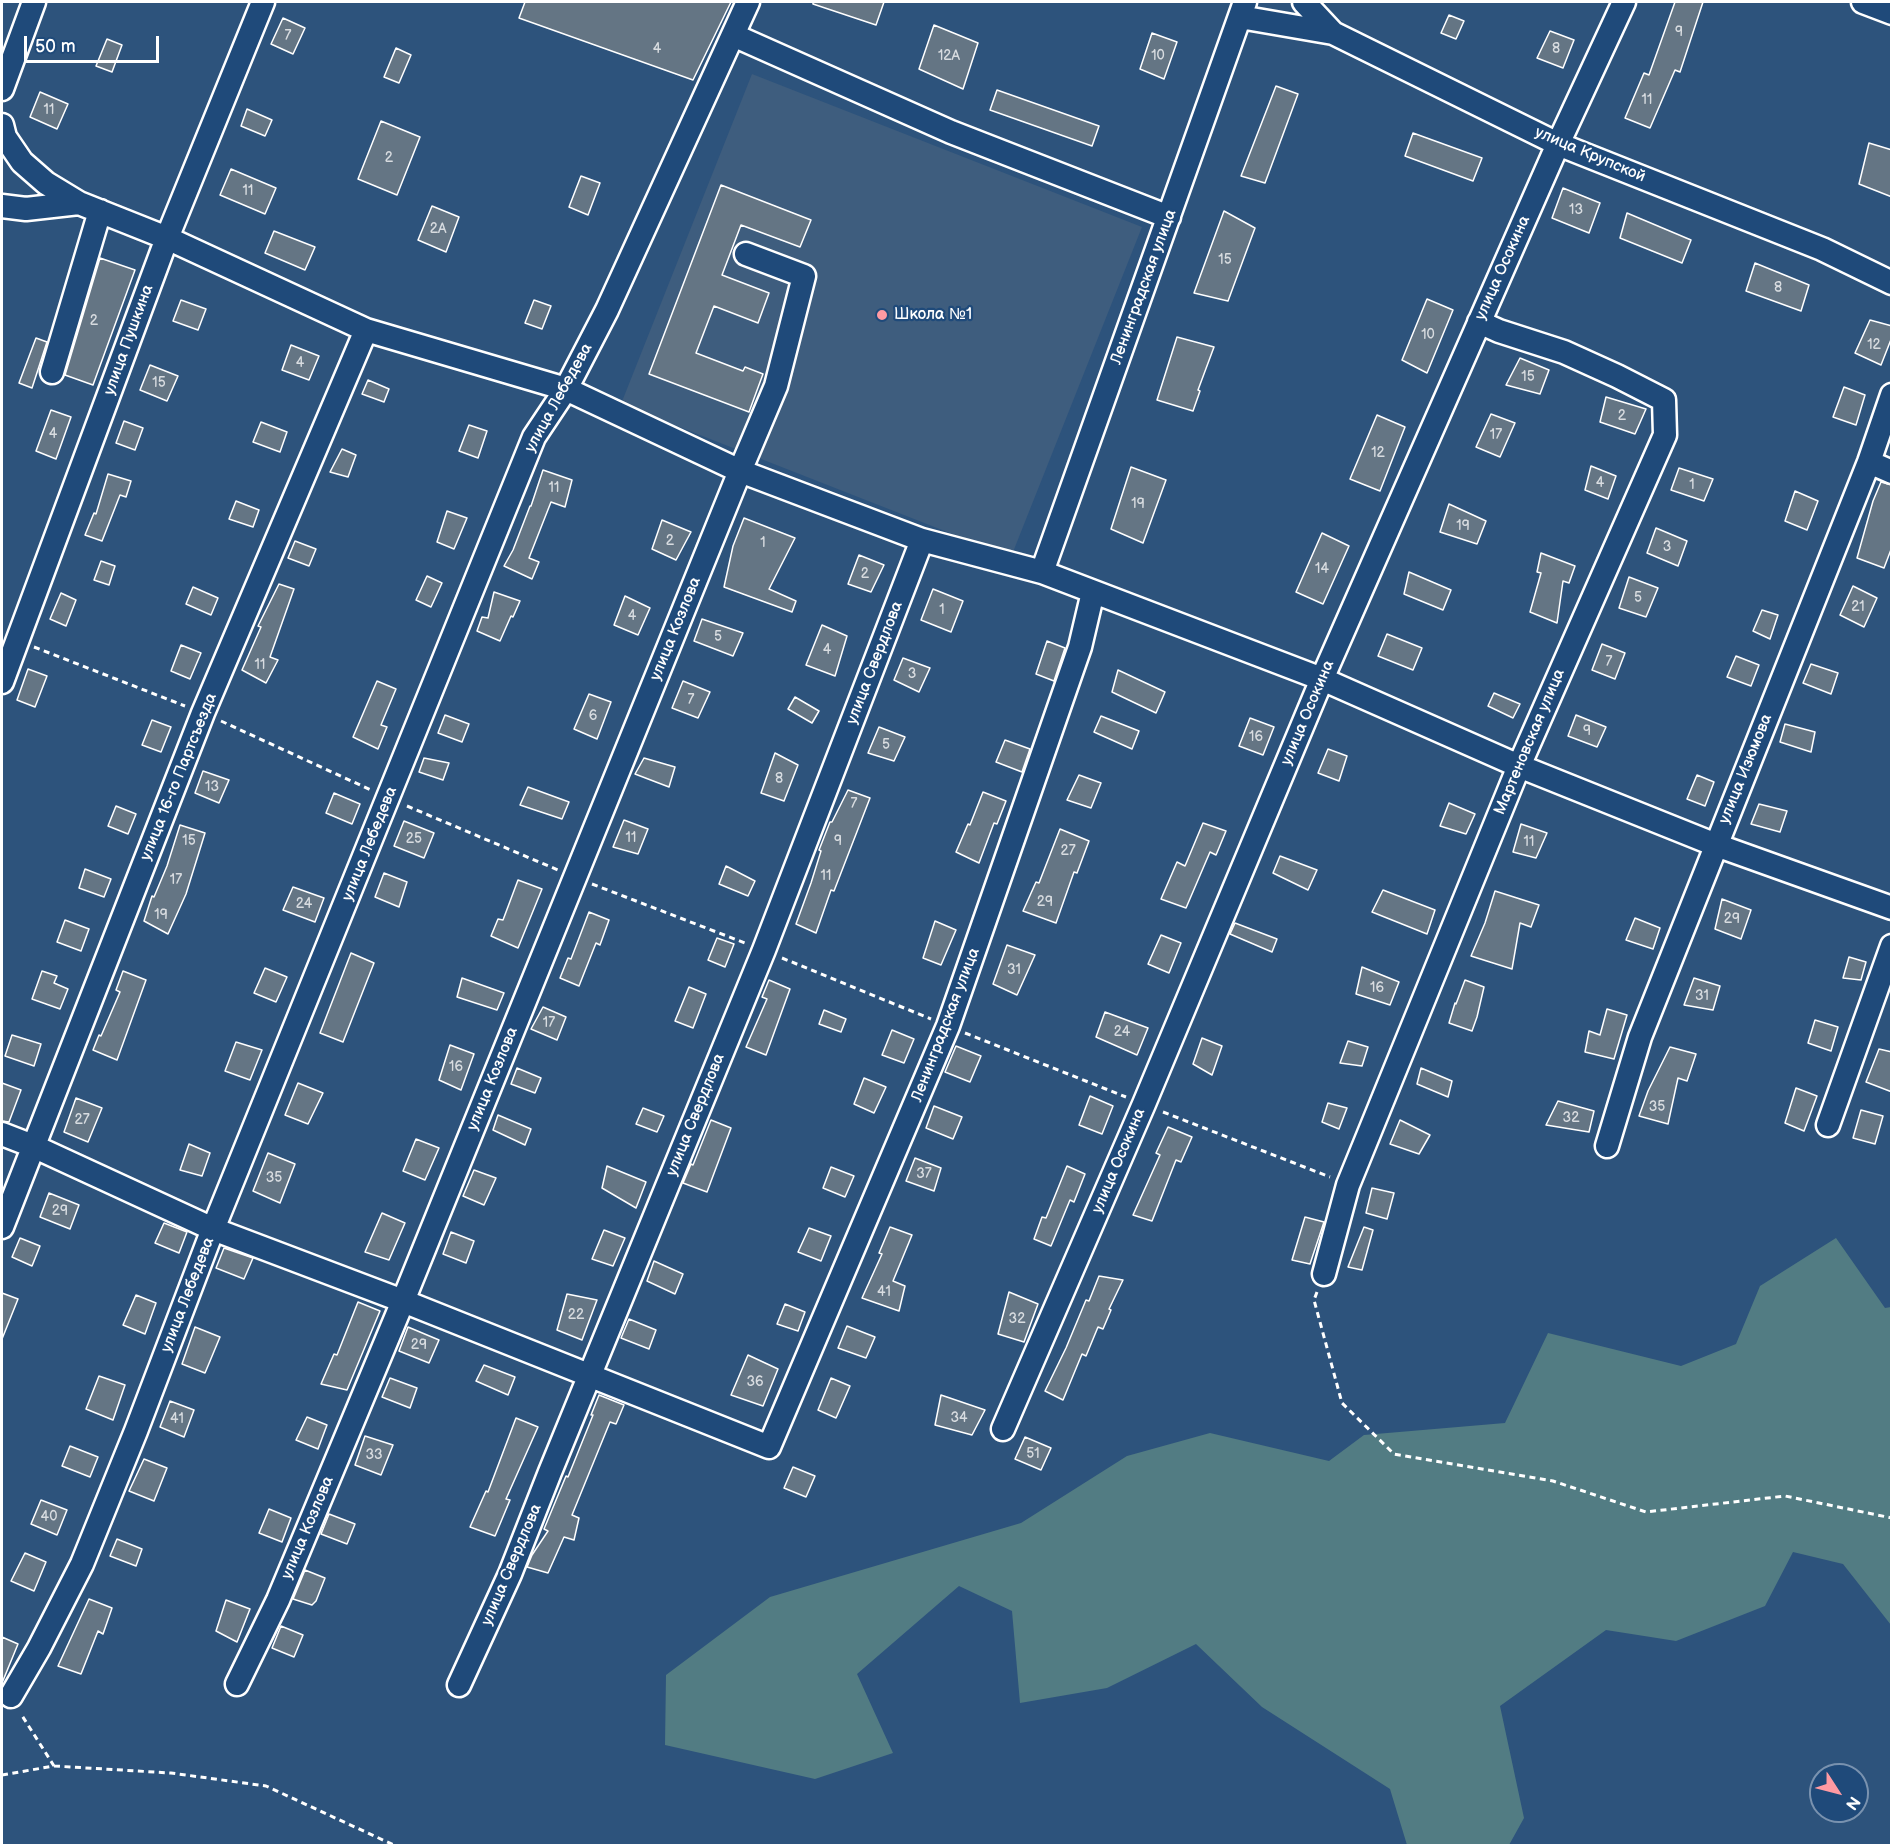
<!DOCTYPE html>
<meta charset="utf-8">
<style>
body{margin:0}
#map{position:relative;width:1893px;height:1847px;overflow:hidden;background:#2d537c;font-family:"Balsamiq Sans",sans-serif}
canvas{display:block}
.frame{position:absolute;inset:0;border:3px solid #fff;pointer-events:none}
.north{position:absolute;left:1809px;top:1763px;width:60px;height:60px;box-sizing:border-box;background:#1f4a7a;border:2px solid #7992af;border-radius:50%;rotate:126deg;font-size:16px;font-weight:700;line-height:24px;text-align:center;color:#fff}
.north::after{content:'';display:block;margin:auto;width:21px;height:27px;background:#ff9aa2;clip-path:polygon(50% 0,100% 100%,50% 72%,0 100%)}
.scale{position:absolute;left:24px;top:36px;width:135px;height:27px;box-sizing:border-box;border:3px solid #fff;border-top:0;padding-left:8px;font-size:18px;line-height:21px;white-space:nowrap;color:#fff;-webkit-text-stroke:4px #1f4a7a;paint-order:stroke}
</style>
<div id="map">
<canvas width="1893" height="1847"></canvas>
<div class="frame"></div>
<div class="north">N</div>
<div class="scale">50 m</div>
</div>
<script>
const context = document.querySelector('canvas').getContext('2d');
context.lineJoin = 'round';
function fillPath(path, color) { context.fillStyle = color; context.fill(path, 'evenodd'); }
const poly = rows => new Path2D(rows.map(r => 'M' + r).join(''));
function strokePath(path, color, width, dash) { context.strokeStyle = color; context.lineWidth = width; context.lineCap = dash ? 'butt' : 'round'; context.setLineDash(dash || []); context.stroke(path); }
function write(font, color, halo, rows, align = 'center') {
  context.font = font + ' "Balsamiq Sans",sans-serif'; context.lineWidth = 4.5; context.setLineDash([]); context.textBaseline = 'middle'; context.strokeStyle = halo; context.fillStyle = color; for (const [text, x, y, turn = 0] of rows) {
    context.save(); context.translate(x, y); context.rotate((+turn || 0) * Math.PI / 180); context.textAlign = isNaN(turn) ? turn : align; if (halo) context.strokeText(text, 0, 0); context.fillText(text, 0, 0); context.restore();
  }
}
fillPath(poly([
 [752,74,1142,227,1011,557,621,404]
]), '#3e5d7e');
fillPath(poly([
 [1836,1238,1885,1308,1891,1307,1891,1625,1843,1564,1793,1552,1765,1606,1676,1641,1606,1630,1500,1706,1524,1818,1509,1845,1407,1845,1390,1789,1262,1707,1196,1644,1107,1688,1020,1703,1012,1611,959,1586,857,1674,893,1753,815,1779,665,1745,666,1675,770,1597,1021,1523,1127,1456,1210,1433,1329,1461,1364,1435,1505,1423,1548,1333,1681,1366,1736,1344,1760,1286]
]), '#527c83');
const building = poly([
 [525,2,731,2,693,80,519,18,525,2],
 [813,2,884,2,876,25,813,4,813,2],
 [1675,2,1703,2,1680,72,1675,70,1650,128,1625,118,1644,73,1649,75,1675,2],
 [1449,15,1464,21,1456,39,1441,33,1449,15],
 [283,18,305,28,293,54,271,44,283,18],
 [934,25,978,43,963,89,919,69,934,25],
 [1550,31,1574,40,1563,68,1537,58,1550,31],
 [1152,33,1177,42,1164,79,1140,69,1152,33],
 [107,39,122,45,112,72,96,66,107,39],
 [396,48,411,55,399,83,384,77,396,48],
 [1276,86,1298,94,1265,183,1241,176,1276,86],
 [997,90,1099,126,1092,146,990,110,997,90],
 [40,92,68,104,57,129,30,117,40,92],
 [247,109,272,120,265,136,241,126,247,109],
 [381,121,420,137,397,195,358,179,381,121],
 [1413,133,1482,158,1473,181,1405,156,1413,133],
 [1869,143,1892,150,1892,197,1859,184,1869,143],
 [231,169,276,188,265,214,220,195,231,169],
 [581,176,600,183,588,215,569,207,581,176],
 [721,185,811,220,800,247,741,225,722,275,769,293,758,323,714,306,696,353,743,371,745,367,763,374,749,412,649,374,721,185],
 [1563,188,1600,203,1589,233,1552,218,1563,188],
 [432,206,459,217,446,252,418,240,432,206],
 [1224,211,1255,228,1228,301,1194,293,1224,211],
 [1627,213,1691,240,1682,263,1620,238,1627,213],
 [274,231,315,247,305,270,265,253,274,231],
 [100,258,135,270,93,385,65,375,100,258],
 [1755,263,1809,285,1801,311,1746,291,1755,263],
 [1427,299,1453,310,1427,373,1402,360,1427,299],
 [181,300,206,309,198,330,173,321,181,300],
 [534,300,551,306,542,329,525,323,534,300],
 [1870,320,1892,326,1892,337,1881,365,1855,353,1870,320],
 [1177,337,1214,347,1198,390,1200,391,1193,411,1157,400,1177,337],
 [36,338,47,342,32,388,19,383,36,338],
 [291,345,319,356,309,380,282,370,291,345],
 [1520,358,1549,370,1540,394,1506,385,1520,358],
 [150,365,178,376,167,401,140,390,150,365],
 [368,380,389,389,384,402,362,394,368,380],
 [1844,387,1865,395,1856,425,1833,417,1844,387],
 [1606,397,1646,409,1635,434,1600,422,1606,397],
 [51,410,71,417,56,459,36,451,51,410],
 [1491,414,1515,423,1500,457,1476,447,1491,414],
 [1377,415,1405,427,1380,491,1350,479,1377,415],
 [124,421,143,428,135,450,116,443,124,421],
 [261,422,287,432,280,452,253,442,261,422],
 [469,425,487,431,478,458,459,451,469,425],
 [342,449,356,455,348,477,330,472,342,449],
 [1591,466,1616,476,1608,499,1585,490,1591,466],
 [1131,467,1166,480,1143,543,1111,529,1131,467],
 [1679,468,1713,479,1704,501,1671,490,1679,468],
 [543,470,572,480,565,507,551,502,529,558,539,562,532,579,504,566,513,550,530,506,531,506,543,470],
 [108,474,131,481,126,497,120,495,102,541,85,535,94,513,96,514,108,474],
 [1881,482,1892,485,1892,547,1884,568,1857,558,1873,501,1881,482],
 [1795,491,1818,501,1807,530,1785,521,1795,491],
 [236,501,259,510,253,527,229,519,236,501],
 [1449,504,1486,521,1477,544,1440,532,1449,504],
 [447,511,467,518,454,549,437,542,447,511],
 [744,518,795,538,769,589,796,601,792,612,724,587,733,546,744,518],
 [662,520,691,532,676,560,652,549,662,520],
 [1656,528,1687,541,1678,566,1647,553,1656,528],
 [1322,533,1349,546,1323,604,1296,592,1322,533],
 [295,541,316,549,309,566,288,558,295,541],
 [1541,553,1575,566,1569,583,1563,581,1557,623,1530,612,1541,573,1537,572,1541,553],
 [859,555,884,565,871,592,848,584,859,555],
 [101,561,115,566,109,585,94,580,101,561],
 [1409,572,1451,590,1443,610,1404,594,1409,572],
 [427,576,442,583,431,607,416,600,427,576],
 [1629,577,1658,588,1646,617,1619,608,1629,577],
 [279,584,294,589,270,657,278,660,266,683,242,670,261,627,258,626,279,584],
 [1853,586,1877,598,1864,627,1840,615,1853,586],
 [193,587,218,598,211,615,186,604,193,587],
 [933,589,963,601,951,632,921,620,933,589],
 [494,592,520,601,513,617,511,616,500,641,477,631,482,617,488,618,494,592],
 [61,593,76,600,66,626,50,619,61,593],
 [625,596,650,608,638,635,614,625,625,596],
 [1762,610,1778,615,1770,639,1753,631,1762,610],
 [702,619,743,633,733,656,694,641,702,619],
 [822,625,847,636,835,676,806,665,822,625],
 [1387,634,1422,648,1413,670,1378,656,1387,634],
 [1047,641,1065,648,1054,681,1036,674,1047,641],
 [1602,644,1625,653,1615,679,1592,670,1602,644],
 [181,645,201,653,190,679,171,671,181,645],
 [1736,656,1759,665,1751,686,1727,677,1736,656],
 [903,658,930,668,919,692,894,680,903,658],
 [1811,664,1838,673,1831,694,1803,683,1811,664],
 [28,669,47,676,35,707,17,700,28,669],
 [1118,670,1165,692,1156,713,1112,692,1118,670],
 [377,681,396,689,381,725,387,727,378,749,353,737,377,681],
 [683,681,710,692,698,718,672,708,683,681],
 [1494,693,1520,704,1513,718,1488,706,1494,693],
 [589,694,611,702,597,739,574,729,589,694],
 [795,697,819,711,812,723,788,709,795,697],
 [445,715,469,724,462,742,438,733,445,715],
 [1576,715,1606,727,1597,747,1568,736,1576,715],
 [1101,716,1139,731,1132,749,1094,732,1101,716],
 [1250,718,1274,727,1263,755,1239,746,1250,718],
 [152,720,171,727,161,752,142,745,152,720],
 [1785,724,1815,732,1811,752,1780,742,1785,724],
 [879,727,905,737,894,761,868,753,879,727],
 [1005,740,1030,749,1022,772,996,762,1005,740],
 [1328,749,1347,756,1339,781,1318,773,1328,749],
 [775,753,798,765,784,801,761,793,775,753],
 [424,758,449,763,443,780,419,772,424,758],
 [644,758,675,767,669,787,635,774,644,758],
 [203,771,229,780,219,803,195,793,203,771],
 [1079,775,1101,783,1091,808,1067,800,1079,775],
 [1697,775,1714,782,1705,806,1687,799,1697,775],
 [528,787,569,802,562,819,520,805,528,787],
 [848,790,870,798,834,891,831,890,816,933,796,924,811,883,821,851,819,850,830,822,832,822,848,790],
 [983,792,1006,801,997,824,994,823,979,863,956,852,968,824,970,825,983,792],
 [334,793,360,804,352,824,326,813,334,793],
 [1449,803,1475,814,1466,834,1440,826,1449,803],
 [1759,804,1787,811,1780,832,1751,824,1759,804],
 [116,806,136,814,128,834,108,826,116,806],
 [624,820,648,829,638,854,613,847,624,820],
 [404,821,434,833,424,858,394,846,404,821],
 [1203,823,1226,831,1216,855,1210,852,1186,908,1161,899,1177,862,1185,866,1203,823],
 [1521,824,1547,833,1536,858,1513,852,1521,824],
 [180,825,205,833,186,894,168,934,144,921,152,896,154,897,167,866,180,825],
 [1060,829,1089,841,1077,873,1074,872,1056,923,1023,911,1036,882,1039,883,1060,829],
 [1280,856,1317,870,1308,890,1273,873,1280,856],
 [726,866,755,881,748,896,719,884,726,866],
 [85,869,111,879,104,897,79,888,85,869],
 [384,873,407,882,399,907,375,897,384,873],
 [518,880,542,889,518,948,491,936,498,919,503,920,518,880],
 [293,887,324,898,315,922,283,910,293,887],
 [1383,890,1435,910,1427,934,1372,912,1383,890],
 [1495,891,1539,905,1531,927,1520,923,1512,969,1471,956,1485,923,1495,891],
 [1722,899,1751,910,1741,939,1715,929,1722,899],
 [589,912,609,920,600,945,596,943,579,986,560,978,568,958,571,959,589,912],
 [1635,918,1660,928,1653,949,1626,940,1635,918],
 [65,920,89,929,81,951,57,942,65,920],
 [935,921,956,930,941,965,923,958,935,921],
 [1235,923,1277,939,1272,952,1230,934,1235,923],
 [1161,935,1181,943,1169,973,1148,964,1161,935],
 [717,938,734,944,725,967,708,960,717,938],
 [1007,945,1035,955,1017,995,993,984,1007,945],
 [351,953,374,963,343,1042,320,1033,351,953],
 [1849,957,1866,962,1861,980,1843,978,1849,957],
 [1362,967,1399,982,1390,1005,1356,994,1362,967],
 [265,968,287,977,276,1002,254,993,265,968],
 [42,971,57,976,54,983,68,989,60,1009,32,999,42,971],
 [123,971,146,980,117,1060,93,1050,99,1035,101,1036,120,992,116,990,123,971],
 [462,978,504,993,497,1010,457,997,462,978],
 [1694,978,1720,986,1713,1010,1684,1005,1694,978],
 [769,980,790,989,766,1055,746,1047,767,999,762,997,769,980],
 [1465,980,1484,987,1477,1017,1472,1031,1449,1023,1455,1003,1456,1004,1465,980],
 [689,987,706,994,693,1028,675,1021,689,987],
 [543,1007,566,1017,557,1040,531,1029,543,1007],
 [1607,1009,1627,1015,1614,1059,1585,1052,1589,1031,1600,1035,1607,1009],
 [824,1010,846,1019,841,1032,819,1024,824,1010],
 [1105,1012,1148,1028,1137,1055,1096,1037,1105,1012],
 [1815,1020,1838,1027,1831,1051,1808,1043,1815,1020],
 [892,1030,914,1039,904,1063,882,1055,892,1030],
 [12,1035,41,1044,34,1066,5,1056,12,1035],
 [1202,1038,1222,1046,1212,1075,1193,1064,1202,1038],
 [1348,1041,1368,1047,1362,1066,1340,1063,1348,1041],
 [236,1042,262,1050,250,1080,225,1071,236,1042],
 [450,1045,474,1054,461,1090,439,1080,450,1045],
 [956,1046,981,1056,970,1082,945,1072,956,1046],
 [1670,1047,1696,1054,1687,1081,1678,1078,1668,1124,1639,1116,1648,1091,1670,1047],
 [1879,1049,1892,1052,1892,1092,1866,1082,1879,1049],
 [517,1068,541,1078,535,1093,511,1084,517,1068],
 [1421,1068,1452,1081,1448,1097,1417,1084,1421,1068],
 [864,1078,886,1087,874,1113,854,1104,864,1078],
 [2,1083,21,1090,9,1122,2,1121,2,1083],
 [298,1083,323,1093,308,1124,285,1115,298,1083],
 [1796,1088,1817,1096,1804,1131,1785,1123,1796,1088],
 [1090,1096,1113,1106,1102,1134,1079,1125,1090,1096],
 [76,1098,102,1108,88,1142,64,1132,76,1098],
 [1558,1101,1594,1111,1589,1132,1546,1125,1558,1101],
 [1328,1103,1347,1108,1339,1129,1322,1122,1328,1103],
 [934,1106,962,1117,953,1139,926,1128,934,1106],
 [643,1108,664,1116,657,1132,636,1124,643,1108],
 [1861,1110,1883,1116,1875,1144,1853,1138,1861,1110],
 [498,1115,531,1129,525,1145,493,1130,498,1115],
 [711,1120,731,1128,707,1192,683,1183,691,1164,693,1165,711,1120],
 [1400,1120,1430,1135,1419,1154,1390,1144,1400,1120],
 [1168,1127,1192,1137,1181,1162,1176,1160,1152,1221,1133,1215,1160,1155,1156,1153,1168,1127],
 [416,1139,439,1148,425,1180,403,1171,416,1139],
 [189,1144,210,1153,202,1176,180,1170,189,1144],
 [268,1153,295,1164,280,1203,253,1191,268,1153],
 [915,1158,941,1168,934,1191,906,1181,915,1158],
 [607,1166,646,1182,636,1208,602,1188,607,1166],
 [1067,1166,1085,1174,1074,1202,1070,1200,1051,1246,1034,1239,1042,1217,1046,1218,1067,1166],
 [831,1167,854,1176,845,1197,823,1188,831,1167],
 [474,1170,496,1178,484,1205,463,1196,474,1170],
 [1372,1188,1394,1193,1387,1219,1366,1213,1372,1188],
 [49,1193,79,1205,70,1229,40,1217,49,1193],
 [382,1213,405,1223,389,1260,365,1252,382,1213],
 [1305,1217,1324,1222,1310,1264,1292,1260,1305,1217],
 [164,1223,187,1232,179,1253,155,1243,164,1223],
 [890,1227,912,1235,893,1281,905,1286,899,1311,862,1298,882,1254,879,1253,890,1227],
 [1364,1227,1373,1230,1362,1270,1348,1267,1364,1227],
 [809,1228,831,1236,821,1261,798,1252,809,1228],
 [604,1230,625,1238,613,1266,592,1259,604,1230],
 [451,1232,474,1241,466,1263,443,1254,451,1232],
 [20,1238,40,1246,32,1266,12,1257,20,1238],
 [224,1248,253,1258,244,1279,216,1268,224,1248],
 [654,1261,683,1274,675,1294,647,1281,654,1261],
 [1099,1276,1123,1280,1109,1309,1111,1310,1103,1329,1098,1327,1086,1356,1082,1354,1063,1400,1045,1391,1066,1348,1086,1300,1089,1301,1099,1276],
 [1009,1292,1038,1304,1024,1342,998,1334,1009,1292],
 [2,1293,18,1299,2,1339,2,1293],
 [567,1294,597,1300,582,1340,557,1330,567,1294],
 [136,1295,156,1303,145,1334,123,1325,136,1295],
 [358,1302,380,1311,347,1390,321,1384,334,1354,337,1355,358,1302],
 [785,1304,805,1312,798,1331,777,1324,785,1304],
 [629,1319,656,1330,649,1349,621,1338,629,1319],
 [847,1326,875,1337,866,1358,838,1348,847,1326],
 [195,1327,220,1337,205,1373,182,1364,195,1327],
 [408,1327,439,1340,429,1363,399,1351,408,1327],
 [748,1355,778,1369,763,1406,731,1395,748,1355],
 [484,1365,515,1377,508,1395,476,1381,484,1365],
 [99,1376,125,1385,113,1420,86,1409,99,1376],
 [390,1378,417,1388,410,1408,382,1397,390,1378],
 [831,1378,850,1386,836,1418,818,1410,831,1378],
 [599,1395,624,1405,616,1424,610,1422,572,1515,579,1518,574,1540,564,1537,548,1573,527,1567,532,1555,548,1531,544,1529,566,1476,568,1477,593,1415,591,1415,599,1395],
 [941,1395,985,1410,972,1435,935,1425,941,1395],
 [170,1401,194,1410,184,1437,160,1427,170,1401],
 [307,1417,327,1425,318,1449,296,1440,307,1417],
 [516,1418,538,1427,506,1499,510,1500,495,1536,470,1527,486,1491,488,1492,516,1418],
 [365,1436,393,1445,381,1475,355,1465,365,1436],
 [1025,1437,1051,1448,1041,1470,1015,1459,1025,1437],
 [70,1446,98,1457,90,1477,62,1466,70,1446],
 [144,1459,167,1468,154,1501,129,1491,144,1459],
 [793,1467,815,1476,806,1497,784,1488,793,1467],
 [41,1500,67,1510,57,1535,31,1524,41,1500],
 [269,1509,291,1518,282,1542,259,1533,269,1509],
 [329,1514,355,1524,347,1544,321,1534,329,1514],
 [117,1539,142,1549,136,1566,110,1556,117,1539],
 [25,1553,46,1562,34,1591,11,1581,25,1553],
 [305,1570,325,1578,316,1601,312,1605,293,1599,305,1570],
 [89,1599,112,1608,103,1634,98,1631,81,1674,58,1666,89,1599],
 [226,1600,250,1609,237,1642,216,1631,226,1600],
 [281,1626,303,1635,294,1657,272,1648,281,1626],
 [2,1637,18,1644,2,1683,2,1637]
]);
fillPath(building, '#647584');
strokePath(building, '#fff', 1.5);
const minor = poly([
 [1304,2,1333,33,1558,144,1822,249,1892,283],
 [1863,2,1892,13],
 [1240,17,1333,33],
 [733,35,951,132,1169,217],
 [2,89,34,2],
 [2,125,5,137,22,162,46,183,79,203,167,238,366,330,566,389,740,471,922,540,1042,572,1322,679,1519,766,1716,845,1892,908],
 [2,206,26,209,79,203],
 [52,372,100,211],
 [1869,462,1892,472],
 [1042,572,1245,2],
 [2,682,167,238,263,2],
 [1828,1125,1892,946],
 [2,1134,33,1146,213,1229,403,1301,769,1447,948,1026,1080,647,1093,592],
 [1607,1146,1640,1037,1869,462,1892,395],
 [2,1227,203,713,366,330],
 [1324,1274,1348,1185,1519,766,1665,435,1664,400,1617,376,1564,352,1499,331,1479,322],
 [1003,1429,1144,1104,1322,679,1558,144,1624,2],
 [237,1684,278,1600,403,1301,740,471,776,386,804,276,746,254],
 [459,1685,510,1574,550,1472,764,950,922,540],
 [11,1696,39,1648,82,1564,136,1431,213,1229,534,437,566,389,607,310,748,2]
]);
strokePath(minor, '#fff', 27);
strokePath(poly([
 [34,647,185,706],
 [221,721,371,790],
 [407,806,558,870],
 [592,884,745,943],
 [782,958,931,1019],
 [965,1033,1126,1097],
 [1163,1112,1330,1177],
 [1317,1292,1314,1300,1342,1403,1394,1454,1553,1481,1646,1512,1785,1496,1892,1518],
 [54,1766,171,1773,266,1786,396,1846],
 [2,1775,54,1766,21,1714]
]), '#fff', 3, [6, 4.5]);
strokePath(minor, '#1f4a7a', 22);
for (const [x, y, r, color] of [
 [882,315,6,"#ff9aa2"]
]) { const dot = new Path2D(); dot.arc(x, y, r, 0, 2 * Math.PI); context.fillStyle = color; context.fill(dot); strokePath(dot, '#1f4a7a', 2); }
write('14px', '#d8dce0', null, [
 ["9",1679,32],
 ["7",288,36],
 ["4",657,49],
 ["8",1556,49],
 ["12А",949,56],
 ["10",1158,56],
 ["11",1647,100],
 ["11",49,110],
 ["2",389,158],
 ["11",248,191],
 ["13",1576,210],
 ["2А",438,229],
 ["15",1225,260],
 ["8",1778,288],
 ["2",94,321],
 ["10",1428,335],
 ["12",1874,345],
 ["4",300,363],
 ["15",1528,377],
 ["15",159,383],
 ["2",1622,416],
 ["4",53,434],
 ["17",1496,435],
 ["12",1378,453],
 ["4",1600,483],
 ["1",1692,485],
 ["11",554,488],
 ["19",1138,504],
 ["19",1463,526],
 ["2",670,541],
 ["1",763,543],
 ["3",1667,547],
 ["14",1322,569],
 ["2",865,574],
 ["5",1638,598],
 ["21",1858,607],
 ["1",942,610],
 ["4",632,616],
 ["5",718,637],
 ["4",827,650],
 ["7",1609,662],
 ["11",260,665],
 ["3",912,674],
 ["7",691,700],
 ["6",593,716],
 ["9",1587,731],
 ["16",1256,737],
 ["5",886,745],
 ["8",779,779],
 ["13",212,787],
 ["7",854,804],
 ["11",631,838],
 ["25",414,839],
 ["15",189,841],
 ["9",838,841],
 ["11",1529,842],
 ["27",1068,851],
 ["11",826,876],
 ["17",176,880],
 ["29",1045,902],
 ["24",304,904],
 ["19",161,915],
 ["29",1732,919],
 ["31",1014,970],
 ["16",1377,988],
 ["31",1702,996],
 ["17",549,1023],
 ["24",1122,1032],
 ["16",456,1067],
 ["35",1657,1107],
 ["32",1571,1118],
 ["27",82,1120],
 ["37",924,1174],
 ["35",274,1178],
 ["29",60,1211],
 ["41",884,1292],
 ["22",576,1315],
 ["32",1017,1319],
 ["29",419,1345],
 ["36",755,1382],
 ["34",959,1418],
 ["41",177,1419],
 ["51",1033,1454],
 ["33",374,1455],
 ["40",49,1517]
]);
write('16px', '#fff', '#1f4a7a', [
 ["улица Крупской",1590,155,23],
 ["улица Осокина",1503,268,-66],
 ["Ленинградская улица",1144,287,-70],
 ["улица Пушкина",129,340,-70],
 ["улица Лебедева",559,398,-61],
 ["улица Козлова",676,629,-68],
 ["улица Свердлова",875,663,-69],
 ["улица Осокина",1308,713,-67],
 ["Мартеновская улица",1530,742,-67],
 ["улица Изюмова",1746,769,-68],
 ["улица 16-го Партсъезда",179,777,-68],
 ["улица Лебедева",370,844,-68],
 ["Ленинградская улица",946,1025,-69],
 ["улица Козлова",493,1079,-68],
 ["улица Свердлова",696,1115,-68],
 ["улица Осокина",1119,1161,-67],
 ["улица Лебедева",188,1295,-69],
 ["улица Козлова",308,1528,-67],
 ["улица Свердлова",512,1565,-67]
]);
write('16px', '#fff', '#1f4a7a', [
 ["Школа №1",894,315]
], 'left');
</script>
